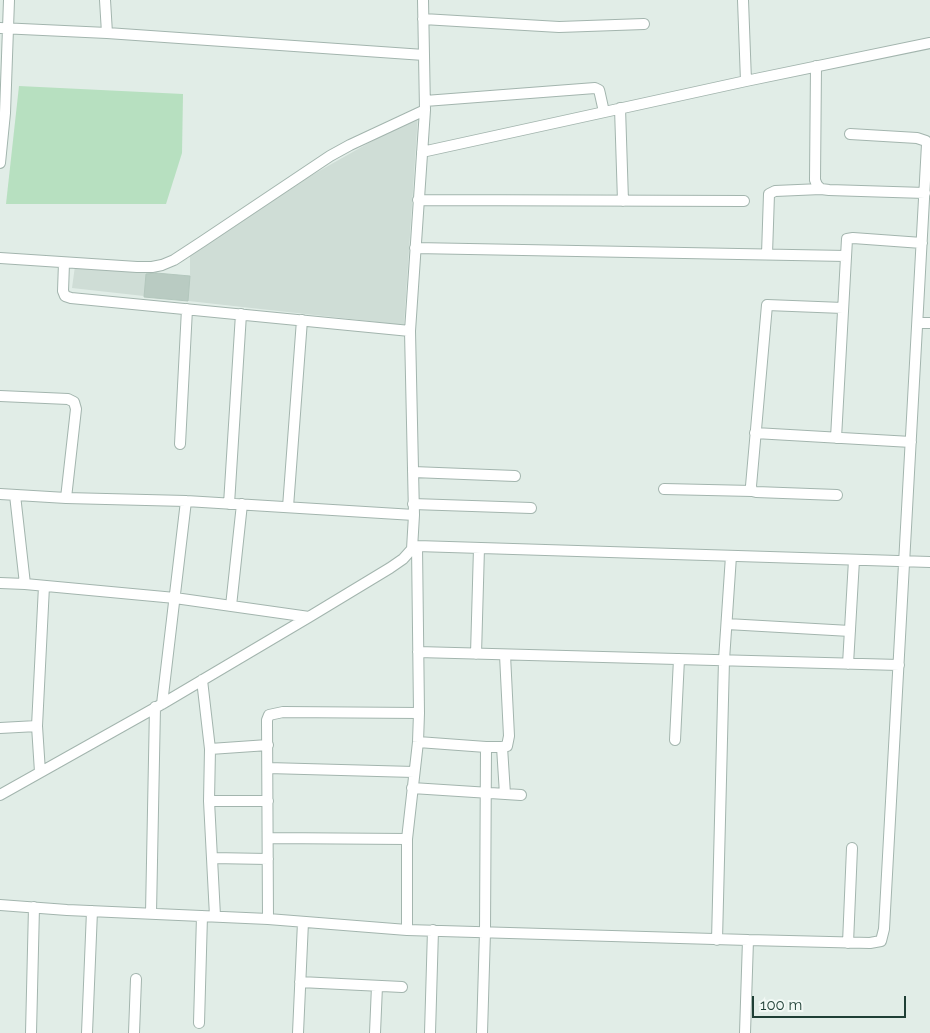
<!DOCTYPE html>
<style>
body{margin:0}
#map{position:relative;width:930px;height:1033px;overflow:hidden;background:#e1ede7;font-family:Raleway,sans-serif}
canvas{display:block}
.scale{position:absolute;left:752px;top:996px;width:154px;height:22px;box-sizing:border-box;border:2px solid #1f3f35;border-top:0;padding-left:6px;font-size:15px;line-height:18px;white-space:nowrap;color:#1f3f35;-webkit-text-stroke:4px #f2f9f5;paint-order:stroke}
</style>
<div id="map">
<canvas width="930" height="1033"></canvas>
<div class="scale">100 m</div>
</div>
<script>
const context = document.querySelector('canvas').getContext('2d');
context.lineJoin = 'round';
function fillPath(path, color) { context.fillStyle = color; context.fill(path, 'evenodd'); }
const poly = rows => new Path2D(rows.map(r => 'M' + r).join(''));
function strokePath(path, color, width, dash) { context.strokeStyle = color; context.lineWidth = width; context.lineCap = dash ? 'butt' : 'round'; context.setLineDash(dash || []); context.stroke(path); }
fillPath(poly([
 [418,115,404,325,72,288,75,266,190,276,190,254,305,179]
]), '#cfddd6');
fillPath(poly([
 [19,86,183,94,182,153,166,204,6,204]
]), '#b7e0c0');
const building = poly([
 [156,273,190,276,188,301,144,297,146,274,156,273]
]);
fillPath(building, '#b9cbc2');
strokePath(building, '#b3c7bd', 1);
const minor = poly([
 [105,0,107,33],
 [743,0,746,81],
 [423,19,559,27,644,24],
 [0,28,107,33,424,55],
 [816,66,815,180,817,185,821,189,829,190,925,193],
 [425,101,595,88,599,90,600,94,604,112],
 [620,108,623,201],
 [422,152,746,81,930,43],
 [0,163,5,113,9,0],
 [418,200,744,201],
 [415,248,846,256],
 [767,254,769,194,775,191,821,189],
 [0,258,137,267,152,267,162,265,174,260,203,241,330,156,350,145,425,110],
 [64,263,63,291,65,296,71,298,410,331],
 [918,323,930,323],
 [0,396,68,399,74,402,76,409,66,498,0,494],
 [755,433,911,442],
 [836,438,847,239,853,238,922,243],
 [180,444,187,309],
 [413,472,515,476],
 [664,489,752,491],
 [15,495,25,584],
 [837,495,756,492,752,491,751,486,767,305,843,308],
 [66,498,186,501,414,515],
 [229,504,241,314],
 [413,504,531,508],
 [288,507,302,320],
 [412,549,414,515,410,331,425,110,423,0],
 [0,583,25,584,175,598,309,617],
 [231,606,242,504],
 [727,624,850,631],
 [418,652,899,665],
 [476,654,479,548],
 [848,664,854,560],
 [202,680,210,749,209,801,215,916],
 [162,704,186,501],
 [0,728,37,726],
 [675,740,679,659],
 [418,742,486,747,502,747,507,746,509,736,505,655],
 [502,747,505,794],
 [210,749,268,745],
 [268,768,414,772],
 [40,772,37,726,44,586],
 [412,788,521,795],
 [0,795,162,704,309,617,390,568,403,559,412,549,417,546,930,562],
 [209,801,268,801],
 [268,838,407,839],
 [212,858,268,859],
 [0,905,67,910,268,919,407,930,407,839,418,742,419,713,417,546],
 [151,913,155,707],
 [268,919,267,720,269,715,283,712,419,713],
 [407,930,748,940,870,943,881,941,884,929,927,144,926,141,917,138,850,134],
 [717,940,724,660,731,556],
 [848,943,852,848],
 [300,982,402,987],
 [199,1023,202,916],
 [31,1033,34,907],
 [87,1033,92,911],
 [134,1033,136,979],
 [298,1033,303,922],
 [375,1033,377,986],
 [430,1033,433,930],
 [482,1033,485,932,486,747],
 [745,1033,748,940]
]);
strokePath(minor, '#a3b5ae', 12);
strokePath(minor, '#fff', 10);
</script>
